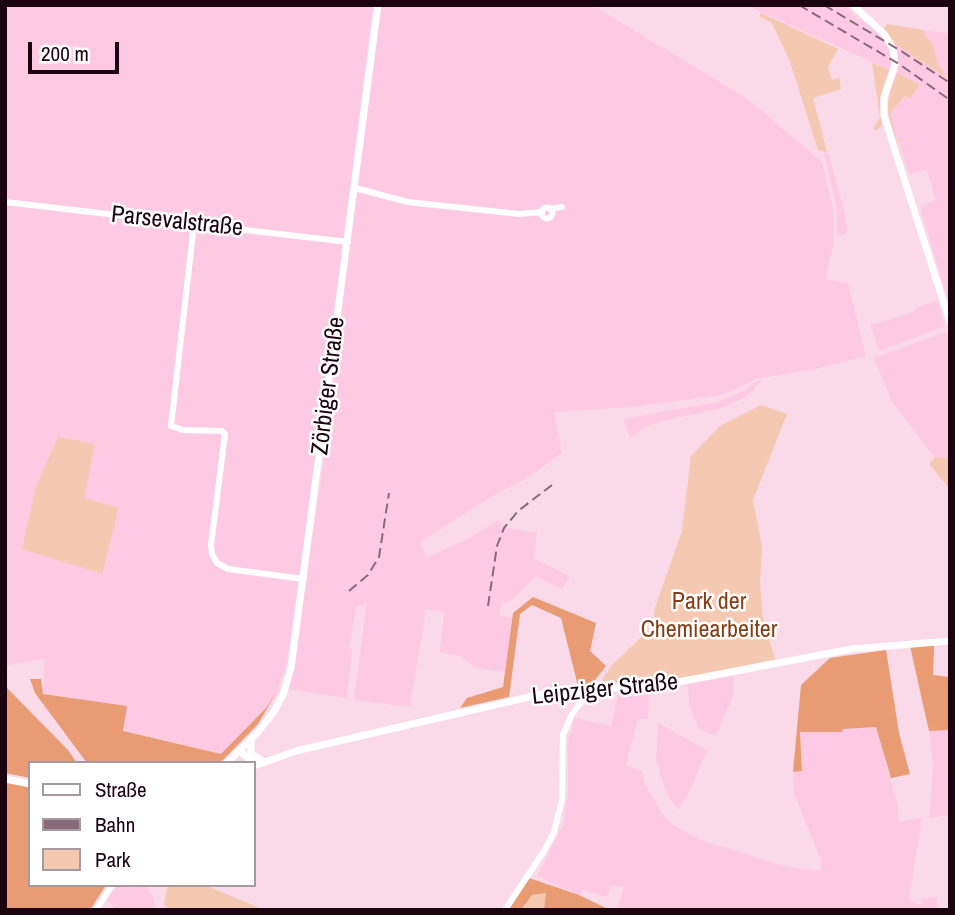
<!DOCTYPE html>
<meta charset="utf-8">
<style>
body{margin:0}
#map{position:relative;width:955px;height:915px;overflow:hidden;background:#fad9e9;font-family:"Archivo Narrow",sans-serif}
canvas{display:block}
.frame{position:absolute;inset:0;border:7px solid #1b0310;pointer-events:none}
.legend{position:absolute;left:28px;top:761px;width:228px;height:126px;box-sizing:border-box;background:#fff;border:2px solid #a49a9f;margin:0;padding:9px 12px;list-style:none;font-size:21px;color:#1b0310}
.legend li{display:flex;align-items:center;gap:14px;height:35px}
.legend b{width:35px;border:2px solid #a49a9f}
.scale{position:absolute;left:28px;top:42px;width:91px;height:32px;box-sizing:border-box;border:4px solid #1b0310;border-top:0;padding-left:9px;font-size:21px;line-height:24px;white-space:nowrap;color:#1b0310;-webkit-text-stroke:5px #fff;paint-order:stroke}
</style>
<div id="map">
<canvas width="955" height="915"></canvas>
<div class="frame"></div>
<ul class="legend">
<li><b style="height:9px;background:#fff"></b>Straße</li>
<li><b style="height:9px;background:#876b79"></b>Bahn</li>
<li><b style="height:19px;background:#f5c8b2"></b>Park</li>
</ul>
<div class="scale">200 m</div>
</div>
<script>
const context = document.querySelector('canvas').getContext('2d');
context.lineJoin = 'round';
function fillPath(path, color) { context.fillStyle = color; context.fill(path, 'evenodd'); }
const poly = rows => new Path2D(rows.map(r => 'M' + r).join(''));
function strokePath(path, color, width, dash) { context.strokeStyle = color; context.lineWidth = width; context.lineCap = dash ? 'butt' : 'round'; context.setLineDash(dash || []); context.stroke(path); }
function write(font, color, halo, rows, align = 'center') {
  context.font = font + ' "Archivo Narrow",sans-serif'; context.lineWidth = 5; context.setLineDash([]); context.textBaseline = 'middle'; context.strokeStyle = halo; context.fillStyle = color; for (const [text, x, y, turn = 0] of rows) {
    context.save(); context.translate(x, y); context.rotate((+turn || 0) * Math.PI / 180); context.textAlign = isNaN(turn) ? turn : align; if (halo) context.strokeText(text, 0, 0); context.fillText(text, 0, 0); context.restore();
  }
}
fillPath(poly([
 [5,5,373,5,322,412,287,663,278,690,266,708,222,754,123,731,126,706,43,694,44,659,5,666],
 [381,5,592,5,748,99,822,162,834,213,834,240,826,279,848,283,866,356,812,370,755,379,741,387,720,395,634,407,554,412,562,453,529,477,494,495,420,542,426,558,469,538,499,520,506,528,537,533,534,559,570,576,562,589,536,577,508,603,501,603,500,616,512,618,505,672,477,668,459,656,440,652,444,612,426,609,410,707,354,700,367,601,364,606,357,605,349,649,352,650,347,698,288,689,292,674,327,439,349,243],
 [746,5,845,5,859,21,860,19,950,80,950,308,920,206,936,200,927,170,909,174,889,113,906,96,910,99,920,85,890,70],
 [924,30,950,34,950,78,943,73,938,65,933,45,924,34],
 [828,152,845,214,847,234,837,236,837,209,824,153],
 [937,300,945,326,879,351,870,325,914,312,916,308],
 [945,332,950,336,950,457,935,458,892,402,874,358],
 [763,380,754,388,756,389,745,397,723,408,667,420,647,426,630,438,624,419,717,402,744,391,755,382],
 [733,676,734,694,716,736,698,728,689,705,688,684],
 [646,689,649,691,648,719,640,719,637,723,626,765,642,771,645,783,660,811,673,825,701,840,787,867,821,871,821,860,794,794,793,772,802,771,800,732,842,732,843,729,876,727,898,806,899,822,922,818,909,899,916,904,921,904,922,899,936,897,938,910,617,910,624,887,611,886,607,897,583,890,579,895,537,876,563,825,568,790,568,740,575,718,611,726,619,691],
 [658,723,707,750,690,791,678,810,667,794,660,775,656,759],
 [950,730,950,815,929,818,933,768,929,731],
 [118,885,145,885,152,895,156,910,117,910,107,900]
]), '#fecae3');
fillPath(poly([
 [761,13,838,49,828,67,832,80,839,78,841,89,813,98,827,152,818,150,790,62,772,23,759,16],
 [887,24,924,30,924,34,933,45,938,65,950,80,895,44,884,29],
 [872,63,890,70,880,101,882,126,875,131,873,129,880,117],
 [897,73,920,85,910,99,905,96,890,113,905,173,887,109,890,92],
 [761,405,787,414,753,500,762,547,760,584,763,618,775,659,702,676,604,684,602,679,613,664,653,626,655,608,682,531,691,456,720,426],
 [58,437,95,444,84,498,119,508,102,574,22,549,36,487],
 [950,457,950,489,929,464,935,458],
 [168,885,204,885,265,910,170,910,164,905],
 [547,893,544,910,521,910,532,895]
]), '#f5c8b2');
fillPath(poly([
 [533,597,596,623,590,651,606,666,591,685,578,686,561,618,532,605,520,614,509,697,460,708,467,698,503,687,513,613],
 [910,646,934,646,933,675,950,677,950,730,929,731],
 [886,650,899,733,910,774,891,778,876,727,843,729,842,732,800,732,802,771,793,772,801,685,830,658],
 [30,679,41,679,43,694,127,706,123,731,221,754,266,708,278,690,258,724,220,763,87,763,35,693],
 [5,686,68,750,77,763,30,763,30,778,5,773],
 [5,781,30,786,30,885,106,885,90,910,5,910],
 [529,878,579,895,610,910,544,910,546,893,532,895,521,910,508,910]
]), '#e99b73');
strokePath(poly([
 [355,188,408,202,519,214,542,212],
 [5,202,348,242],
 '541.5 213a5.5 5.5 0 1 1 11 0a5.5 5.5 0 1 1-11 0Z',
 [550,209,562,207],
 [194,224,171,426,183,430,222,431,225,434,211,545,212,554,217,563,228,569,304,579],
 [96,910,112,885],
 [505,910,544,851,554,832,562,800,563,735,572,714,591,690]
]), '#fff', 6);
strokePath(poly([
 [853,5,885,35,893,49,895,65,884,97,884,116,950,322],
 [251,740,251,754,263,761],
 [240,751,253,763],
 [227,763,257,733,273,713,283,695,291,668,378,5],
 [254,766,296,751,542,694,673,683,852,649,950,641],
 [5,779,30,784]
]), '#fff', 7);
strokePath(poly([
 [799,5,899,64,950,100],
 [824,5,901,51,950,83],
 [349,591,368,575,379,557,389,493],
 [488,606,497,546,504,528,518,511,552,485]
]), '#876b79', 2, [10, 5]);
write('24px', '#1b0310', '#fff', [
 ["Parsevalstraße",177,222,6],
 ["Zörbiger Straße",329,386,-83],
 ["Leipziger Straße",605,690,-6]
]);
write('24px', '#863f14', '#fff', [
 ["Park der",709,603],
 ["Chemiearbeiter",709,631]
]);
</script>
